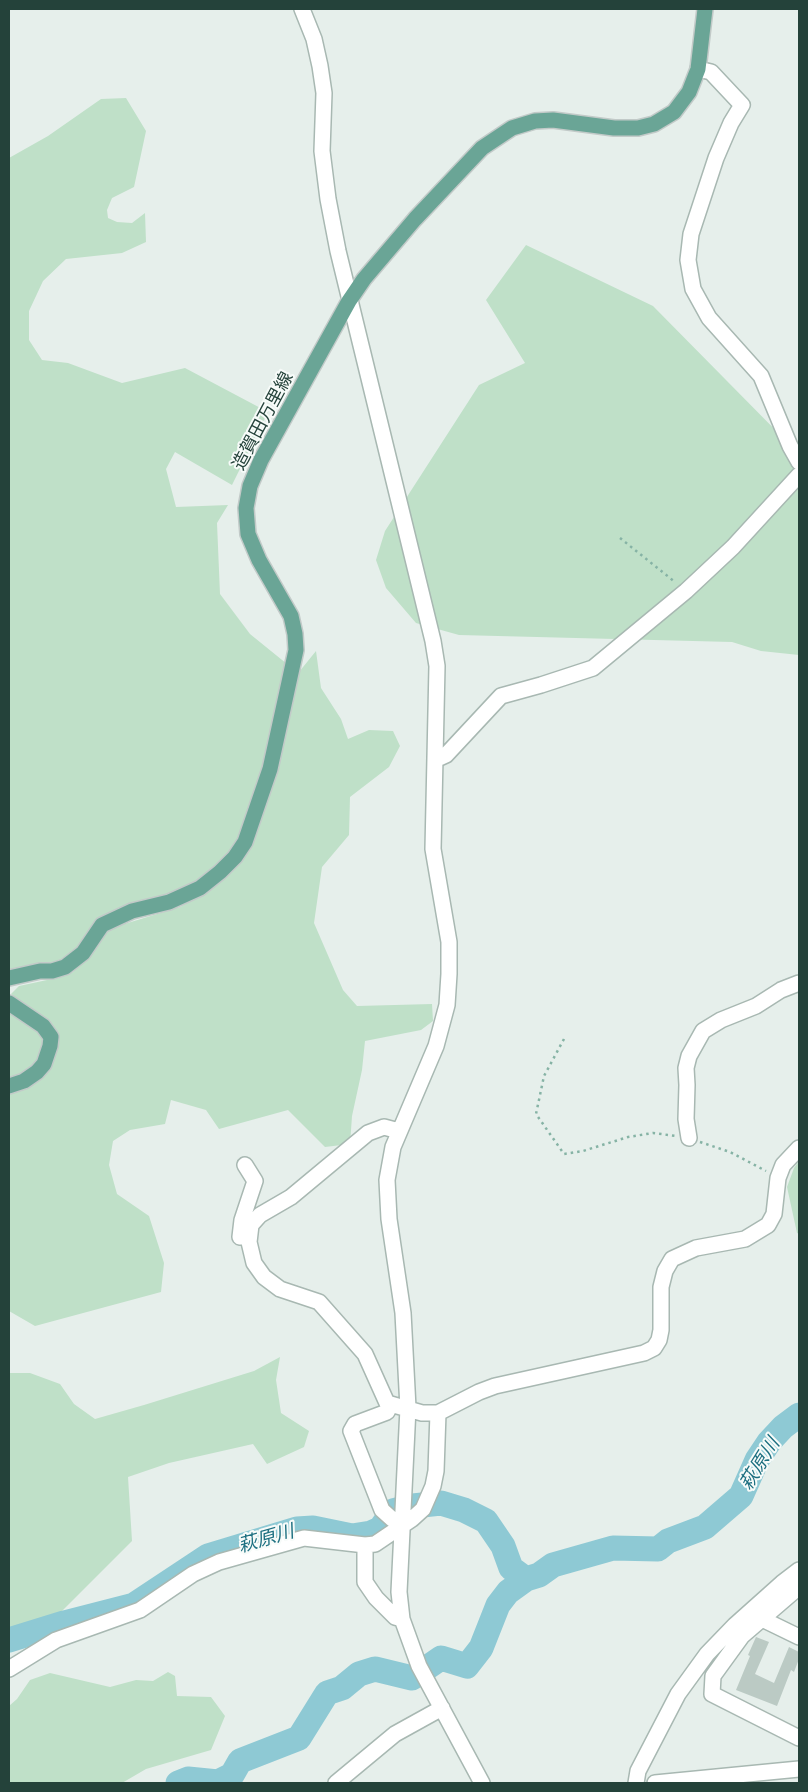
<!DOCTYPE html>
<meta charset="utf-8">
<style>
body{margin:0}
#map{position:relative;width:808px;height:1792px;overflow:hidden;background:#e6efeb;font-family:"Alegreya Sans",sans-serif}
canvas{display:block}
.frame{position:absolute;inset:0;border:10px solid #24423a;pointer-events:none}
</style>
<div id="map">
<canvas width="808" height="1792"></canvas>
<div class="frame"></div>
</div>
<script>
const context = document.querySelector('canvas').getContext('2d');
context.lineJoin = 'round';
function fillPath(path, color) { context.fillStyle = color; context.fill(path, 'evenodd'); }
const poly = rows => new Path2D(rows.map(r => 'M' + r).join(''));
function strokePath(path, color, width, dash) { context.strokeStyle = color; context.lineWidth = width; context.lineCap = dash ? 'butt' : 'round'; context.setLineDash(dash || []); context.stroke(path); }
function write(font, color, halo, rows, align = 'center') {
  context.font = font + ' "Alegreya Sans","Noto Sans JP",sans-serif'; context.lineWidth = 4; context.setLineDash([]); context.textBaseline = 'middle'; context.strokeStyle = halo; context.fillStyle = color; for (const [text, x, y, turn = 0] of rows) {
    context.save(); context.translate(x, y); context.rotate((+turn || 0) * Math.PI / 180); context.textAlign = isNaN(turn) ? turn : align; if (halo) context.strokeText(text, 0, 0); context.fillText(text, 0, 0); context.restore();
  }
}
fillPath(poly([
 [126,98,146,131,134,187,112,198,107,210,108,218,117,222,132,223,145,213,146,242,122,253,66,259,43,281,29,311,29,340,42,360,68,363,122,383,185,368,268,412,232,485,175,452,166,469,176,507,228,505,217,523,220,594,250,634,287,664,264,767,239,839,230,853,216,868,197,882,167,896,130,906,62,962,9,973,9,158,48,136,101,99],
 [526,245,653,306,799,454,799,655,761,651,732,642,459,635,416,623,386,588,376,560,385,531,479,385,525,363,486,300],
 [316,651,321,688,341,719,348,739,369,730,393,731,400,746,389,767,350,797,349,835,322,867,314,923,343,990,357,1006,432,1004,433,1021,421,1030,365,1041,362,1070,352,1116,350,1144,325,1147,288,1110,219,1129,206,1110,171,1100,165,1124,130,1130,113,1141,109,1165,117,1194,149,1216,164,1263,161,1292,35,1326,9,1311,9,1092,30,1086,47,1067,41,1016,11,994,19,986,47,980,73,972,108,929,180,907,206,893,233,871,252,846,299,672],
 [9,1009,40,1029,45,1045,34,1068,9,1080],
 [799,1161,799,1234,797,1233,787,1187,794,1168],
 [280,1357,276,1380,281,1413,309,1431,304,1447,267,1464,253,1444,169,1463,128,1477,132,1541,54,1619,9,1630,9,1373,30,1373,60,1384,74,1404,95,1419,144,1405,254,1371],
 [168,1672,175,1676,177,1696,211,1697,225,1716,211,1750,146,1769,122,1783,9,1783,9,1706,17,1699,30,1680,50,1673,110,1687,136,1680,153,1681]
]), '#bfe0c8');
strokePath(poly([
 [9,1640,64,1623,134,1605,208,1556,297,1529,313,1528,352,1536,371,1533,380,1529,393,1511,413,1506,441,1503,464,1510,486,1521,503,1546,511,1568,526,1579],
 [178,1783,188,1779,218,1782,232,1775,240,1761,299,1738,327,1693,342,1688,359,1674,375,1669,412,1678,441,1658,467,1666,481,1648,498,1605,508,1592,526,1579,539,1575,553,1565,613,1548,658,1549,668,1541,705,1527,741,1496,757,1460,769,1442,783,1427,799,1415]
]), '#8ec9d4', 25);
fillPath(poly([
 [756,1637,769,1642,755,1674,774,1683,789,1647,799,1652,799,1659,794,1672,791,1670,777,1706,736,1690,750,1656,748,1655]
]), '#bbcac4');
const minor = poly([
 [302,9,314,39,320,66,324,93,322,151,328,199,338,251,433,641,437,666,433,849,449,942,449,974,447,1005,436,1046,393,1147,387,1180,389,1219,403,1313,408,1408,399,1592,402,1619,419,1666,482,1783],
 [698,69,711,72,742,105,731,123,716,158,691,234,688,260,693,289,709,318,761,376,790,446,799,462],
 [435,760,446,755,501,696,541,685,593,668,686,591,733,547,799,475],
 [399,1131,384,1127,368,1133,291,1197,260,1215,251,1225,249,1242,254,1263,264,1277,280,1289,319,1302,365,1354,387,1403,422,1413,438,1413],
 [689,1138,686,1119,687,1085,686,1068,689,1056,703,1031,721,1020,756,1006,781,990,799,983],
 [240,1237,242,1220,255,1181,245,1165],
 [390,1405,387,1412,355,1424,351,1431,382,1510,392,1519,403,1524],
 [365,1545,365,1582,376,1598,395,1617,402,1619],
 [799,1587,742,1636,713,1676,712,1694,799,1738],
 [762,1619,799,1637],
 [9,1669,56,1640,140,1610,193,1574,219,1562,304,1538,365,1545,375,1544,412,1519,423,1509,433,1486,436,1471,438,1413,479,1392,495,1386,644,1353,654,1348,659,1340,661,1330,661,1287,665,1271,672,1259,696,1248,745,1239,768,1225,774,1214,778,1178,783,1165,799,1148],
 [336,1783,395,1734,442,1708],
 [636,1783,638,1771,678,1694,707,1654,735,1625,782,1583,799,1570],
 [655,1783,799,1769]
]);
const major = poly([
 [9,978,40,971,52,971,65,967,83,953,102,925,132,911,169,902,200,888,220,872,235,857,245,842,270,769,296,650,295,634,291,616,259,560,248,534,246,508,250,486,261,460,349,301,364,279,415,219,482,148,512,128,535,121,553,120,614,128,638,128,654,124,674,112,689,92,698,69,705,9],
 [9,1003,43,1026,51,1037,50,1046,44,1064,37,1072,24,1081,9,1086]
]);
strokePath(minor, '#a8b8b2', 18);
strokePath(major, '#c2cac8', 18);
strokePath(poly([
 [620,538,675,582],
 [564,1039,544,1076,536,1114,564,1154,583,1151,628,1137,653,1133,676,1136],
 [700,1142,730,1152,766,1171]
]), '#86b3a5', 2.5, [2.5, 4]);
strokePath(minor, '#fff', 15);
strokePath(major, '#6aa596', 15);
write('18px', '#24423a', '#f7fbf9', [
 ["造賀田万里線",263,421,-62]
]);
write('italic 19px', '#1c6f80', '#f7fbf9', [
 ["萩原川",760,1464,-58],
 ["萩原川",266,1539,-16]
]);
</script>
